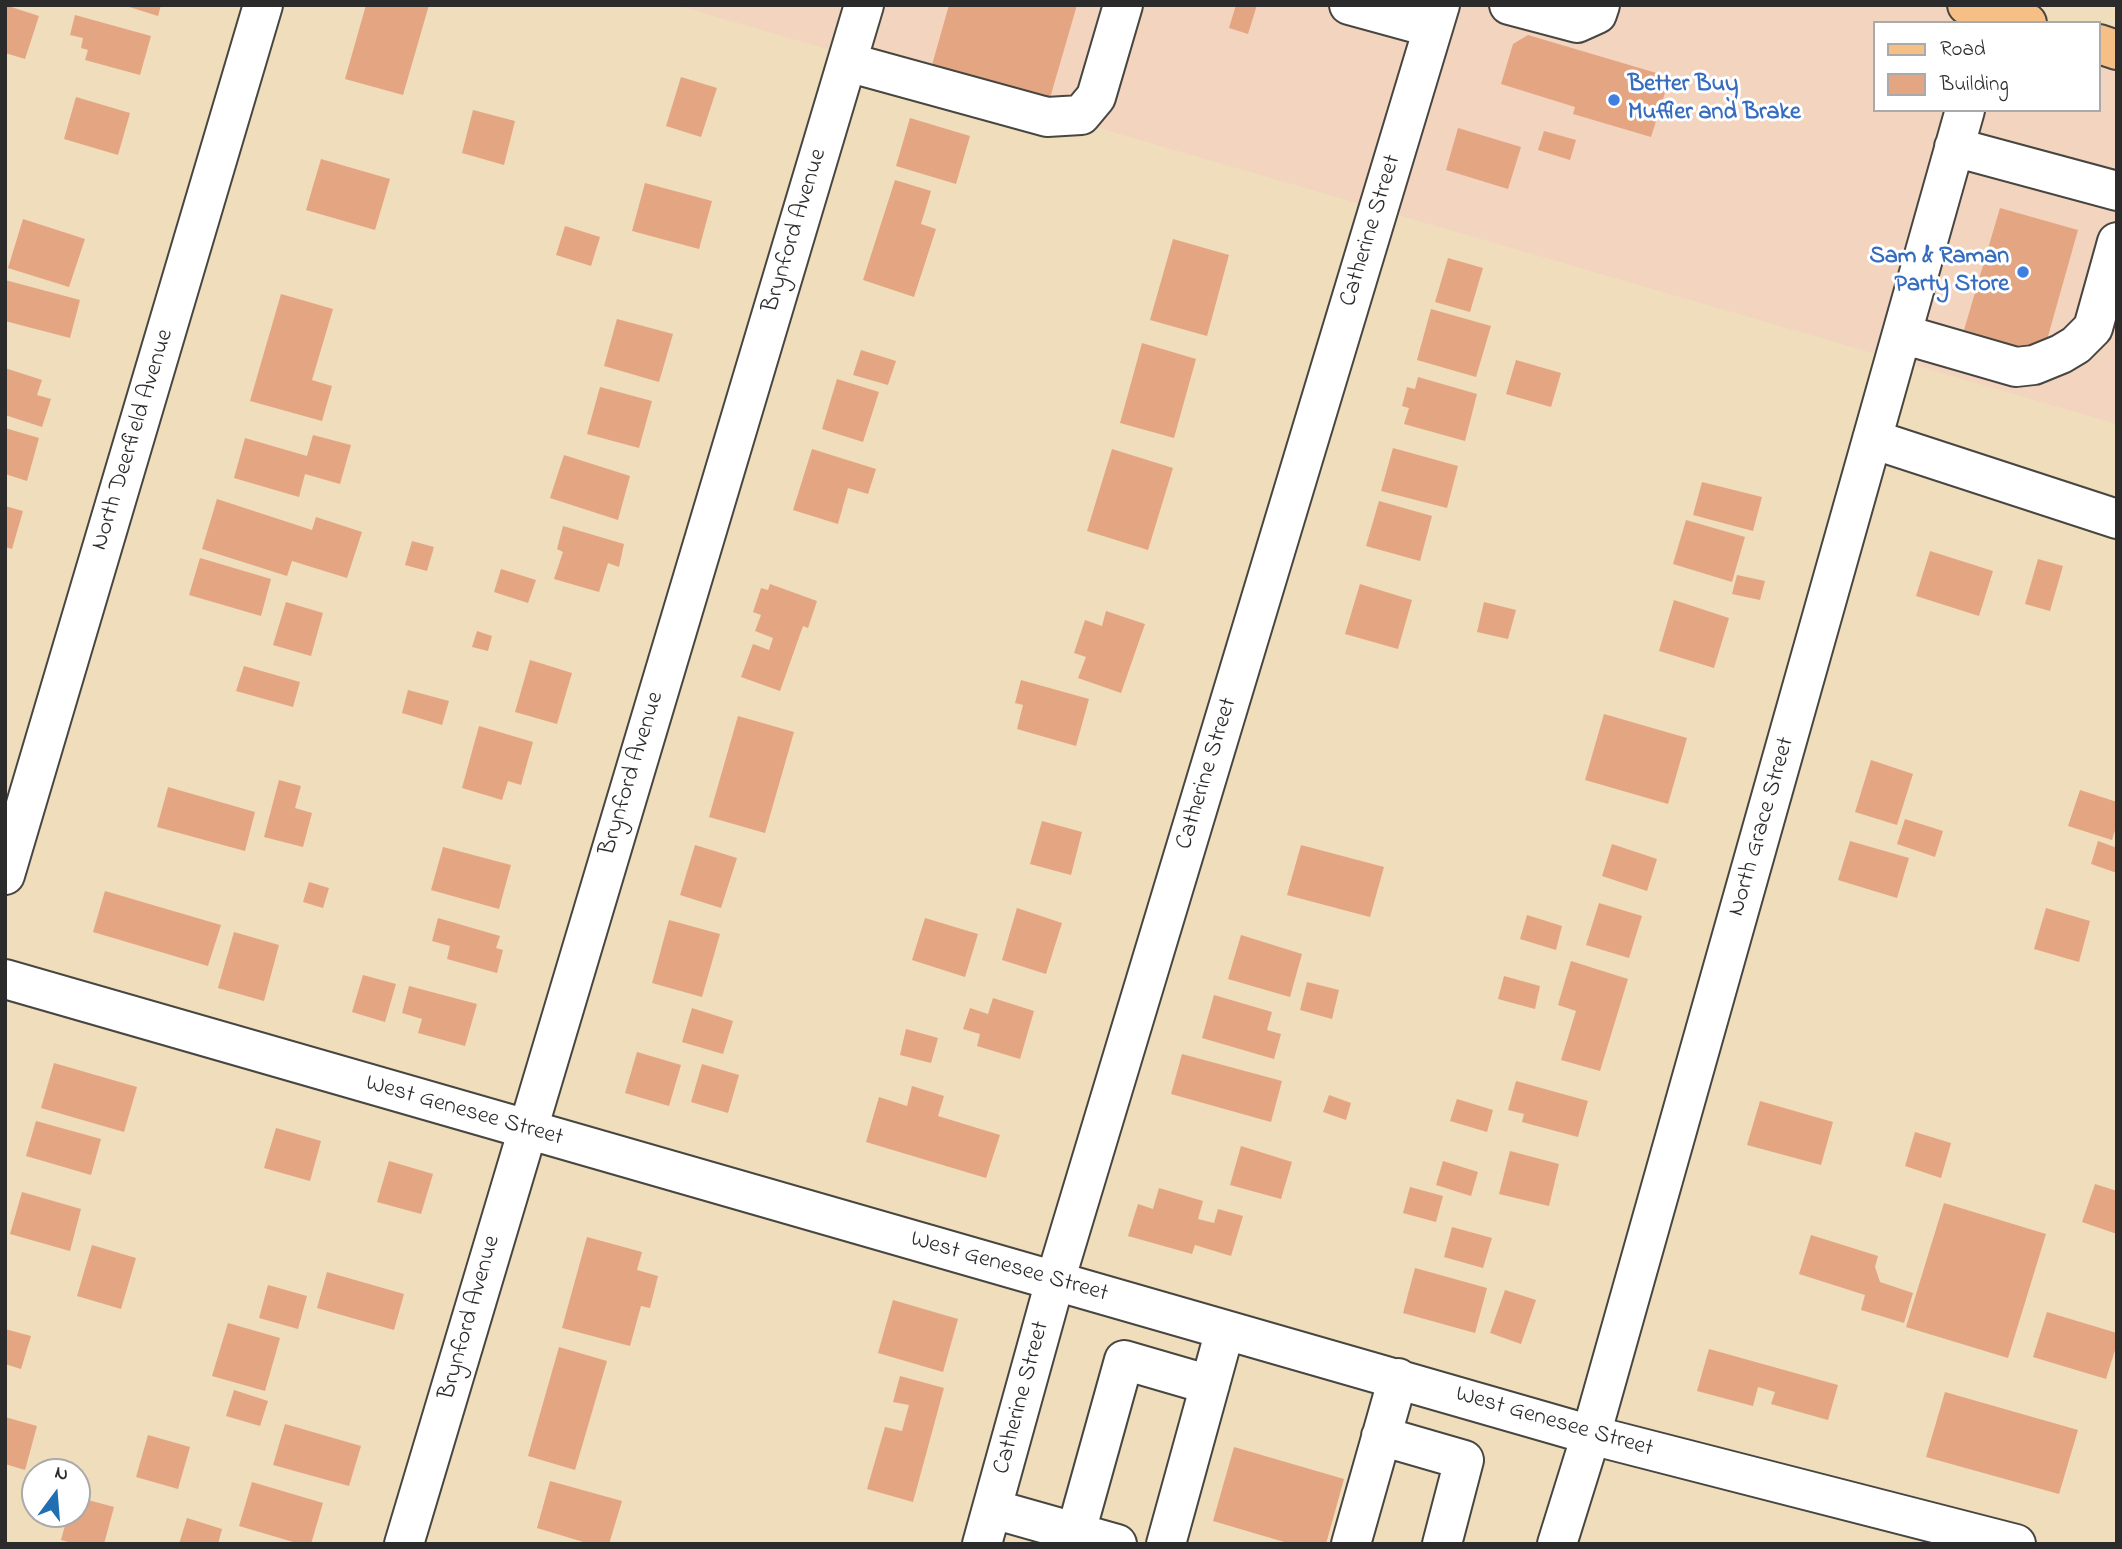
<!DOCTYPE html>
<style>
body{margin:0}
#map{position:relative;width:2122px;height:1549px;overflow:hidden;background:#efddbc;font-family:"Indie Flower",sans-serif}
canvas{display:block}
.frame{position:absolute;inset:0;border:7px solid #2b2b2b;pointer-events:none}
.legend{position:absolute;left:1873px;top:21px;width:228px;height:91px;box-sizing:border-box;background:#fff;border:2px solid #aaa;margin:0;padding:9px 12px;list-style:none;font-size:21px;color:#2b2b2b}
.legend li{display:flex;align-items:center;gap:14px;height:35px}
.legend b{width:35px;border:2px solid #aaa}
.north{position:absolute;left:21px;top:1458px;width:70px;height:70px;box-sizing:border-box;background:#fff;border:2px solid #aaa;border-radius:50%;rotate:16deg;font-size:19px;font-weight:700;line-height:28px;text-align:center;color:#2b2b2b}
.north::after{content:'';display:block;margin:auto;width:24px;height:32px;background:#1f6fb2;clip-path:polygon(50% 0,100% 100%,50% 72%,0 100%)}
</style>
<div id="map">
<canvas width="2122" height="1549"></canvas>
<div class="frame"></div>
<ul class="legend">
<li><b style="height:9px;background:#f5bf86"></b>Road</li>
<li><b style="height:19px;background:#e4a682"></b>Building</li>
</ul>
<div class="north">N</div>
</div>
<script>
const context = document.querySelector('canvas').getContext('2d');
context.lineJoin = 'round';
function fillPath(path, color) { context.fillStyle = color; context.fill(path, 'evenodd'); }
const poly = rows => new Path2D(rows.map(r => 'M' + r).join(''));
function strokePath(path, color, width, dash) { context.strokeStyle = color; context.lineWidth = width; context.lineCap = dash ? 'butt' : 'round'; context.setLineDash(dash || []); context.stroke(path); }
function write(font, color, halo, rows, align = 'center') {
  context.font = font + ' "Indie Flower",sans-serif'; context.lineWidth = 6; context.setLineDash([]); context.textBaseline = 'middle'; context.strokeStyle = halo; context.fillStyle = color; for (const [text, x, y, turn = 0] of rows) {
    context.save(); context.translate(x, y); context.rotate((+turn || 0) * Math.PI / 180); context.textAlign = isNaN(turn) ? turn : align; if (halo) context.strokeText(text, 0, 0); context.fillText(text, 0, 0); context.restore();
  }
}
fillPath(poly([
 [676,5,1967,5,2027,23,1875,23,1875,110,2099,110,2099,44,2117,50,2117,424]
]), '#f3d4bf');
fillPath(poly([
 [5,5,39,16,25,59,5,53],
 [123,5,161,5,158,16],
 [366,5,429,5,403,95,345,79],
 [949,5,1077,5,1048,105,930,72],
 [1236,5,1257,5,1248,34,1229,28],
 [75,15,151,36,140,75,85,60,88,50,81,48,83,38,70,35],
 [1528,35,1670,77,1651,137,1573,114,1575,107,1501,84,1513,44],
 [681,77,717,88,701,137,666,126],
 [76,97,130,113,118,155,64,139],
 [473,110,515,121,504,165,462,153],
 [910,118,970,136,956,184,896,166],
 [1458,128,1521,147,1508,189,1446,170],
 [1544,131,1576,140,1570,160,1538,150],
 [321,159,390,179,375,230,306,210],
 [895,180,931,191,921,224,936,229,914,297,863,280],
 [645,183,712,201,699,249,632,231],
 [2000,208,2078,230,2043,354,1964,330],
 [23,219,85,239,69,287,8,268],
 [565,226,600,237,591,266,556,255],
 [1173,239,1229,255,1207,336,1150,320],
 [1448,258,1483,268,1470,312,1435,302],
 [5,280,80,300,70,338,5,321],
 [281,294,333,309,312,380,332,386,322,421,250,401],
 [1431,309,1491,326,1476,377,1417,360],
 [617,319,673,334,659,382,604,366],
 [1142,343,1196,359,1174,438,1120,423],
 [861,350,896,361,888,385,853,375],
 [1516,360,1561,373,1551,407,1506,394],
 [5,368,42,380,37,395,51,399,42,427,5,415],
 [1418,377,1477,394,1465,441,1404,424,1409,408,1402,406,1407,387,1415,389],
 [837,379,879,392,863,442,822,429],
 [600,387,652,401,639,448,587,434],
 [5,428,39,438,27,481,5,474],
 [313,435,351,445,340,484,305,474,299,497,234,478,245,438,307,456],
 [1393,448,1458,466,1447,508,1381,491],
 [812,449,876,469,868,494,848,488,838,524,793,510],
 [1112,449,1173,468,1148,550,1087,531],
 [564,455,630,476,618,520,550,498],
 [1702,482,1762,497,1753,531,1693,515],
 [217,499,312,530,316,517,362,532,347,578,292,561,287,576,202,549],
 [1379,501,1432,516,1420,561,1366,546],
 [5,506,23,511,12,549,5,547],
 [1686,520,1745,537,1732,582,1673,564],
 [563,526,624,544,619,567,608,563,599,592,554,579,563,552,557,549],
 [412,541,434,547,427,571,405,565],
 [1930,551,1993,571,1979,616,1916,596],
 [200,558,271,579,261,616,189,595],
 [2038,559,2063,566,2050,611,2025,604],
 [501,569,536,580,528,603,494,592],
 [1737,575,1765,581,1760,600,1732,594],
 [770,584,817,601,808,628,803,626,780,691,741,677,753,644,769,650,773,638,755,631,761,615,753,612,761,588,768,590],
 [1360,584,1412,600,1398,649,1345,634],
 [1674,600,1729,618,1714,668,1659,651],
 [286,602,323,613,311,656,273,645],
 [1484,602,1516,610,1508,639,1477,632],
 [1106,611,1145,624,1121,693,1078,678,1086,657,1074,653,1085,620,1102,626],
 [477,631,492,636,488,651,472,647],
 [530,660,572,673,557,724,515,712],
 [244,666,300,682,293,707,236,691],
 [1021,680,1089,699,1076,746,1017,729,1023,705,1015,703],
 [408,690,449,701,442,725,402,713],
 [1604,714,1687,738,1668,804,1585,780],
 [738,716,794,732,765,833,709,817],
 [479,726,533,742,521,785,508,781,502,800,462,788],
 [1871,760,1913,774,1897,825,1855,812],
 [279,780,301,786,295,808,312,813,303,847,264,837],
 [168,787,255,812,245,851,157,827],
 [2080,790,2117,802,2117,824,2112,840,2068,826],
 [1905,819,1943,831,1935,857,1897,844],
 [1042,821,1082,832,1071,875,1030,864],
 [1850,841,1909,858,1897,898,1838,880],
 [2098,841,2117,848,2117,873,2091,864],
 [1612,844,1657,859,1647,891,1602,876],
 [695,845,737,858,721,908,680,895],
 [1301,845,1384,867,1370,917,1287,895],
 [443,847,511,865,499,909,431,890],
 [309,882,329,888,323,908,303,902],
 [105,891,221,925,208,966,93,932],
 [1599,903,1642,916,1629,958,1586,945],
 [1017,908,1062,923,1046,974,1002,960],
 [2046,908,2090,921,2079,962,2034,949],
 [1527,915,1562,926,1556,950,1520,939],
 [438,918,500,936,496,948,503,950,497,973,447,959,450,946,432,941],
 [925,918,978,934,965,977,912,960],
 [669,920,720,934,702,997,652,983],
 [234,932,279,945,264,1001,218,988],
 [1241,935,1302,954,1290,997,1228,979],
 [1571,961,1628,979,1600,1071,1561,1060,1576,1011,1558,1005],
 [363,975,396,984,385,1022,352,1012],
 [1504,976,1540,986,1535,1009,1498,999],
 [1307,982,1339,990,1332,1019,1300,1010],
 [409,986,477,1004,465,1046,418,1033,422,1019,402,1013],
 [1214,995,1272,1012,1267,1030,1281,1034,1274,1059,1202,1038],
 [993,998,1034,1011,1020,1059,977,1046,980,1034,963,1029,970,1008,988,1014],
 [692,1008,733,1021,723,1054,682,1042],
 [906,1029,938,1038,931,1063,900,1055],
 [637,1052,681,1065,669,1106,625,1093],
 [1182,1054,1282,1081,1271,1122,1171,1094],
 [54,1063,137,1087,124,1132,41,1108],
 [702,1064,739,1075,728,1113,691,1102],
 [1516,1081,1588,1101,1578,1137,1522,1122,1524,1114,1508,1110],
 [912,1086,944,1096,938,1116,1000,1135,986,1178,866,1142,879,1097,907,1106],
 [1329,1095,1351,1103,1346,1120,1323,1112],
 [1457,1099,1493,1110,1487,1132,1450,1121],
 [1760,1101,1833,1122,1821,1165,1747,1145],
 [36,1121,101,1139,91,1175,26,1156],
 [276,1128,321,1141,310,1181,264,1168],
 [1915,1132,1951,1143,1941,1178,1905,1166],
 [1241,1146,1292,1162,1281,1199,1230,1185],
 [1510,1151,1559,1164,1549,1206,1499,1194],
 [389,1161,433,1174,421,1214,377,1202],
 [1443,1161,1478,1172,1471,1196,1436,1185],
 [2095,1184,2117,1191,2117,1234,2082,1222],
 [1410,1187,1443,1196,1436,1222,1403,1213],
 [1159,1188,1203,1201,1198,1219,1214,1223,1218,1209,1243,1216,1231,1256,1195,1245,1192,1254,1128,1236,1138,1204,1153,1209],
 [22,1192,81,1209,70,1251,10,1234],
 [1944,1203,2046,1234,2008,1358,1906,1327],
 [1452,1227,1492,1238,1483,1268,1444,1257],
 [1811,1235,1878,1256,1875,1267,1880,1282,1913,1293,1904,1323,1861,1310,1865,1295,1799,1274],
 [587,1237,642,1252,637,1270,658,1276,650,1308,641,1306,630,1346,562,1328],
 [92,1245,136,1258,121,1309,77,1296],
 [1415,1268,1487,1288,1475,1333,1403,1313],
 [327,1272,404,1294,394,1330,317,1308],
 [268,1285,307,1296,298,1329,259,1318],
 [1505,1290,1536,1300,1521,1344,1490,1333],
 [893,1300,958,1319,943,1372,878,1353],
 [2047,1312,2117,1333,2117,1344,2106,1379,2033,1357],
 [228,1323,280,1338,265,1391,212,1376],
 [5,1329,31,1336,21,1369,5,1364],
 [559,1347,607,1361,575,1470,528,1456],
 [1709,1349,1838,1385,1828,1420,1771,1404,1775,1392,1758,1387,1753,1406,1697,1391],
 [900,1376,944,1388,913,1502,867,1489,885,1427,902,1431,909,1405,893,1402],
 [234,1390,268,1401,260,1426,226,1416],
 [1945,1392,2078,1430,2059,1494,1926,1457],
 [5,1417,37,1426,25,1470,5,1464],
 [285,1424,361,1446,349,1486,273,1465],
 [148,1435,190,1447,178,1489,136,1477],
 [1234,1447,1344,1479,1326,1544,1291,1544,1213,1521],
 [550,1481,622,1501,609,1544,590,1544,537,1528],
 [252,1482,323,1503,311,1544,300,1544,239,1526],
 [77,1497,114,1507,104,1544,75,1544,61,1540,68,1514,77,1514],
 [187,1518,222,1529,218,1544,179,1544]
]), '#e4a682');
const minor = poly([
 [1349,5,1433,28],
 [1509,5,1577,23,1597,14,1600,5],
 [847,62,1047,117,1081,115,1096,97,1123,5],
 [1954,147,2117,191],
 [1902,334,2016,367,2034,365,2061,354,2076,345,2093,328,2117,242],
 [1872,439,2117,519],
 [5,875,263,5],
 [5,979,1591,1435,2016,1544],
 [1381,1436,1464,1460,1442,1544],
 [993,1509,1117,1544],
 [1076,1532,1124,1360,1210,1385],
 [404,1544,864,5],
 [982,1544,1055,1281,1440,5],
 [1166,1544,1225,1330],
 [1351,1544,1398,1378],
 [1557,1544,1591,1435,1965,110]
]);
const major = poly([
 [1967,5,2027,23],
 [2099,44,2117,50]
]);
strokePath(minor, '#484641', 42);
strokePath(major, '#484641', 42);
strokePath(minor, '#fff', 38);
strokePath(major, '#f5bf86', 38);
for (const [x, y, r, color] of [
 [1614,100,7,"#3f7fe0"],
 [2023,272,7,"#3f7fe0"]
]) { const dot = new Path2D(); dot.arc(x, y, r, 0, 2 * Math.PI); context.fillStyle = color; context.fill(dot); strokePath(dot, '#fff', 2.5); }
write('bold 24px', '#366cbe', '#fff', [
 ["Better Buy",1628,86],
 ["Muffler and Brake",1628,114],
 ["Sam & Raman",2009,258,"right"],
 ["Party Store",2009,286,"right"]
], 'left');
write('24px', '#2b2b2b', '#fff', [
 ["Brynford Avenue",796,231,-73],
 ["Catherine Street",1372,231,-73],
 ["North Deerfield Avenue",134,440,-73],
 ["Brynford Avenue",633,774,-73],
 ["Catherine Street",1208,774,-73],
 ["North Grace Street",1763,827,-74],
 ["West Genesee Street",464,1112,16],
 ["West Genesee Street",1009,1268,16],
 ["Brynford Avenue",471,1318,-74],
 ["Catherine Street",1023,1398,-75],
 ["West Genesee Street",1554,1423,16]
]);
</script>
